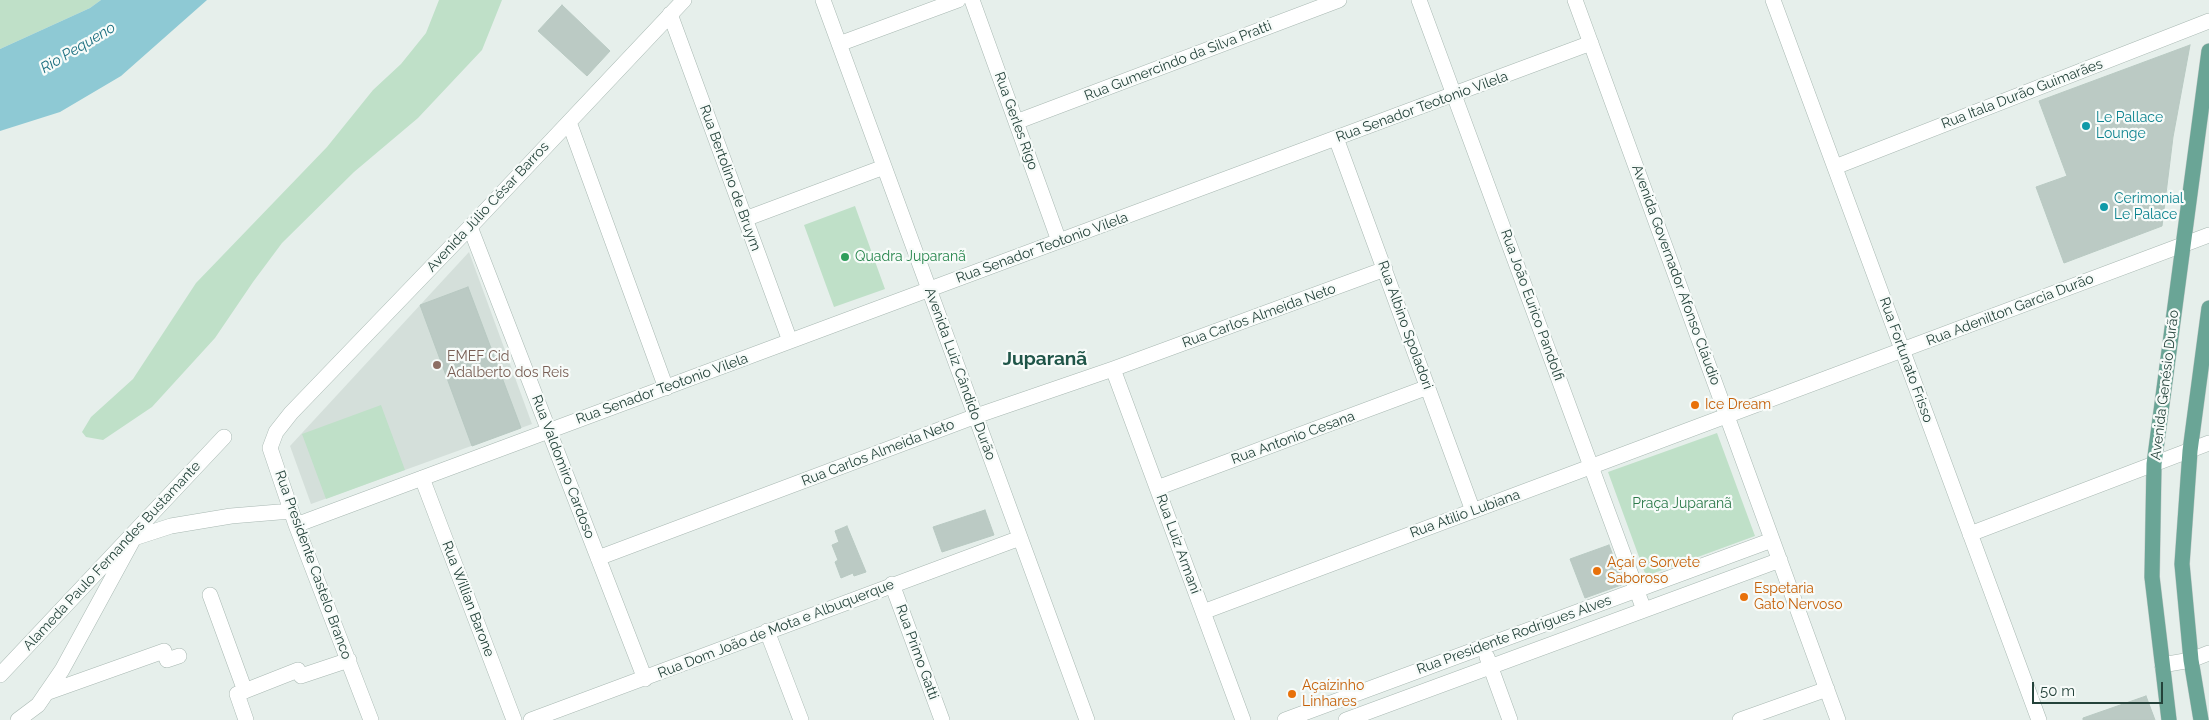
<!DOCTYPE html>
<meta charset="utf-8">
<style>
body{margin:0}
#map{position:relative;width:2209px;height:720px;overflow:hidden;background:#e6efeb;font-family:Raleway,sans-serif}
canvas{display:block}
.scale{position:absolute;left:2032px;top:682px;width:131px;height:22px;box-sizing:border-box;border:2px solid #24423a;border-top:0;padding-left:6px;font-size:15px;line-height:18px;white-space:nowrap;color:#24423a;-webkit-text-stroke:4px #f7fbf9;paint-order:stroke}
</style>
<div id="map">
<canvas width="2209" height="720"></canvas>
<div class="scale">50 m</div>
</div>
<script>
const context = document.querySelector('canvas').getContext('2d');
context.lineJoin = 'round';
function fillPath(path, color) { context.fillStyle = color; context.fill(path, 'evenodd'); }
const poly = rows => new Path2D(rows.map(r => 'M' + r).join(''));
function strokePath(path, color, width, dash) { context.strokeStyle = color; context.lineWidth = width; context.lineCap = dash ? 'butt' : 'round'; context.setLineDash(dash || []); context.stroke(path); }
function write(font, color, halo, rows, align = 'center') {
  context.font = font + ' Raleway,sans-serif'; context.lineWidth = 4.5; context.setLineDash([]); context.textBaseline = 'middle'; context.strokeStyle = halo; context.fillStyle = color; for (const [text, x, y, turn = 0] of rows) {
    context.save(); context.translate(x, y); context.rotate((+turn || 0) * Math.PI / 180); context.textAlign = isNaN(turn) ? turn : align; if (halo) context.strokeText(text, 0, 0); context.fillText(text, 0, 0); context.restore();
  }
}
fillPath(poly([
 [469,252,532,424,311,504,290,446]
]), '#d4dfda');
fillPath(poly([
 [0,0,101,0,90,8,0,49],
 [439,0,502,0,482,50,418,118,354,172,282,243,253,282,215,338,152,407,103,440,86,437,82,432,91,417,133,379,196,283,327,147,373,90,401,64,426,33],
 [855,206,885,289,834,307,804,225],
 [381,405,405,470,326,499,302,434],
 [1717,433,1755,536,1646,576,1608,472]
]), '#bfe0c8');
fillPath(poly([
 [101,0,207,0,121,76,60,112,0,131,0,49,90,8]
]), '#8ec9d4');
const building = poly([
 [562,5,610,51,587,76,538,31,562,5],
 [2190,45,2173,137,2162,226,2064,263,2036,187,2067,176,2039,101,2190,45],
 [468,287,521,428,472,446,420,305,468,287],
 [985,510,994,535,942,552,933,527,985,510],
 [847,526,866,572,854,576,853,573,841,578,835,562,838,560,832,545,839,542,835,531,847,526],
 [1609,545,1624,584,1585,598,1570,559,1609,545],
 [2146,696,2155,720,2083,720,2083,718,2146,696]
]);
fillPath(building, '#bbcac4');
strokePath(building, '#b8c9c2', 1);
const minor = poly([
 [823,0,1087,720],
 [972,0,1059,241],
 [1419,0,1644,610],
 [1575,0,1838,720],
 [1773,0,2039,720],
 [670,14,790,341],
 [839,44,958,0],
 [569,122,666,388],
 [1016,122,1339,0],
 [1336,138,1473,511],
 [1835,167,2209,21],
 [745,219,884,167],
 [470,227,645,679],
 [1113,369,1243,720],
 [422,478,514,720],
 [1157,488,1428,387],
 [296,525,1591,43],
 [1970,534,2209,443],
 [598,558,976,416,1113,369,1385,269],
 [892,584,942,720],
 [210,595,245,691,237,694,246,720],
 [1203,612,2209,235],
 [767,631,801,720],
 [1487,657,1510,720],
 [2162,665,2191,660,2209,653],
 [0,675,224,437],
 [46,693,164,651,167,660,179,656],
 [237,694,298,670,301,676,349,660],
 [18,720,38,705,62,670,134,538,171,526,231,516,291,511],
 [371,720,296,525,270,448,276,432,291,413,470,227,684,0],
 [531,720,1020,538],
 [1285,720,1772,540],
 [1346,720,1780,560],
 [1740,720,1827,689]
]);
const major = poly([
 [2169,720,2152,577,2154,464,2209,51],
 [2201,720,2191,660,2182,564,2190,451,2209,308]
]);
strokePath(minor, '#a8b8b2', 16);
strokePath(major, '#c2cac8', 16);
strokePath(minor, '#fff', 15);
strokePath(major, '#6aa596', 15);
for (const [x, y, r, color] of [
 [2086,126,5,"#0f9aa8"],
 [2104,207,5,"#0f9aa8"],
 [845,257,5,"#2e9e5b"],
 [437,365,5,"#8d6e63"],
 [1695,405,5,"#e8710a"],
 [1597,571,5,"#e8710a"],
 [1744,597,5,"#e8710a"],
 [1292,694,5,"#e8710a"]
]) { const dot = new Path2D(); dot.arc(x, y, r, 0, 2 * Math.PI); context.fillStyle = color; context.fill(dot); strokePath(dot, '#f7fbf9', 2); }
write('14px', '#24423a', '#f7fbf9', [
 ["Rua Gumercindo da Silva Pratti",1178,61,-21],
 ["Rua Itala Durão Guimarães",2022,94,-21],
 ["Rua Senador Teotonio Vilela",1422,107,-20],
 ["Rua Gerles Rigo",1016,121,70],
 ["Rua Bertolino de Bruym",730,178,70],
 ["Avenida Júlio César Barros",488,207,-47],
 ["Rua Senador Teotonio Vilela",1042,248,-20],
 ["Avenida Governador Afonso Cláudio",1676,275,70],
 ["Rua João Eurico Pandolfi",1532,305,70],
 ["Rua Adenilton Garcia Durão",2010,310,-21],
 ["Rua Carlos Almeida Neto",1259,316,-20],
 ["Rua Albino Spoladori",1405,325,70],
 ["Rua Fortunato Frisso",1906,360,70],
 ["Avenida Luiz Cândido Durão",960,374,70],
 ["Avenida Genésio Durão",2165,385,-83],
 ["Rua Senador Teotonio Vilela",662,389,-20],
 ["Rua Antonio Cesana",1293,438,-20],
 ["Rua Carlos Almeida Neto",878,453,-21],
 ["Rua Valdomiro Cardoso",563,467,69],
 ["Rua Atilio Lubiana",1465,514,-20],
 ["Rua Luiz Armani",1178,544,70],
 ["Alameda Paulo Fernandes Bustamante",112,556,-47],
 ["Rua Presidente Castelo Branco",313,565,70],
 ["Rua Willian Barone",468,599,69],
 ["Rua Dom João de Mota e Albuquerque",776,629,-21],
 ["Rua Presidente Rodrigues Alves",1514,635,-20],
 ["Rua Primo Gatti",917,652,70]
]);
write('14px', '#0d838f', '#f7fbf9', [
 ["Le Pallace",2096,118],
 ["Lounge",2096,134],
 ["Cerimonial",2114,199],
 ["Le Palace",2114,215]
], 'left');
write('14px', '#27864d', '#f7fbf9', [
 ["Quadra Juparanã",855,257]
], 'left');
write('14px', '#785e54', '#f7fbf9', [
 ["EMEF Cid",447,357],
 ["Adalberto dos Reis",447,373]
], 'left');
write('14px', '#c56008', '#f7fbf9', [
 ["Ice Dream",1705,405],
 ["Açaí e Sorvete",1607,563],
 ["Saboroso",1607,579],
 ["Espetaria",1754,589],
 ["Gato Nervoso",1754,605],
 ["Açaízinho",1302,686],
 ["Linhares",1302,702]
], 'left');
write('14px', '#2d7a4b', '#f7fbf9', [
 ["Praça Juparanã",1682,504]
]);
write('italic 15px', '#1c6f80', '#f7fbf9', [
 ["Rio Pequeno",78,48,-31]
]);
write('bold 19px', '#1f5548', '#f7fbf9', [
 ["Juparanã",1045,359]
]);
</script>
